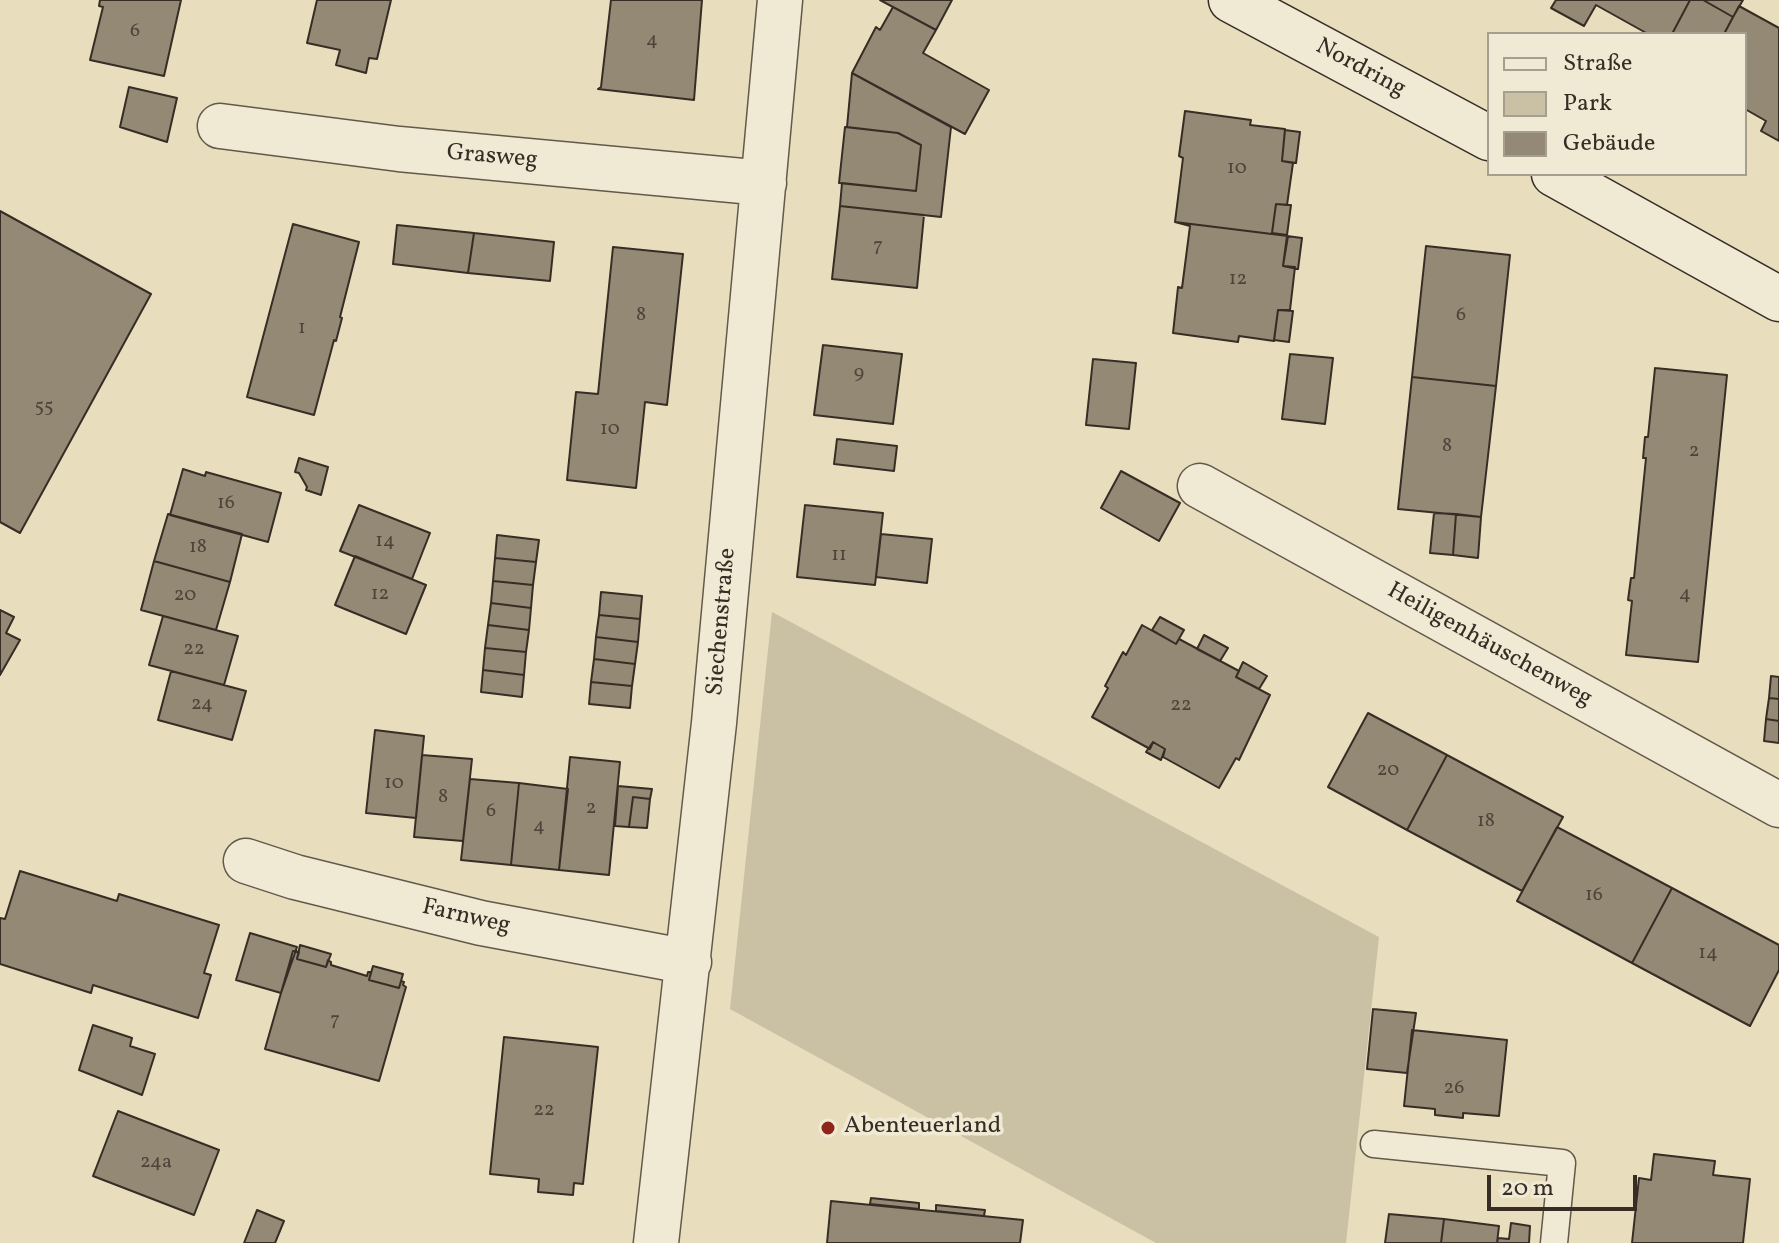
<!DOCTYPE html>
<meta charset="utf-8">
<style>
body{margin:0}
#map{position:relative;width:1779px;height:1243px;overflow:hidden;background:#e8debe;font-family:Vollkorn,serif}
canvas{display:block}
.legend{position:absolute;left:1487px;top:32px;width:260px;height:144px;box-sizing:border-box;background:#f0ead5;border:2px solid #a69e8f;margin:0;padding:10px 14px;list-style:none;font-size:24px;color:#372d25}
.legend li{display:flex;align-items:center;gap:16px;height:40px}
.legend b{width:40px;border:2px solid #a69e8f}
.scale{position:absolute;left:1487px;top:1175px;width:150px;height:36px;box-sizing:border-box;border:4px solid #372d25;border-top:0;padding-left:10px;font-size:24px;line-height:28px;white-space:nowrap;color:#372d25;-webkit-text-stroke:6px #f0ead5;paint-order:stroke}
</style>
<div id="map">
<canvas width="1779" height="1243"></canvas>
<ul class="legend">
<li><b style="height:10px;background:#f0ead5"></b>Straße</li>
<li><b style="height:22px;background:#cac0a4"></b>Park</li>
<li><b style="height:22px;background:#938975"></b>Gebäude</li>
</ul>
<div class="scale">20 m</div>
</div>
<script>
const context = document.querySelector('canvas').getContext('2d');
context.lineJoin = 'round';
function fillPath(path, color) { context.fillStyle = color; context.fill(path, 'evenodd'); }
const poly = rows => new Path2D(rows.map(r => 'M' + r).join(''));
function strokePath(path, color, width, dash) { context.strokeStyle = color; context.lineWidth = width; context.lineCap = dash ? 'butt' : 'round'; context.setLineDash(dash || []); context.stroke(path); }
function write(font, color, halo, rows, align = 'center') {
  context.font = font + ' Vollkorn,serif'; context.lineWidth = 7; context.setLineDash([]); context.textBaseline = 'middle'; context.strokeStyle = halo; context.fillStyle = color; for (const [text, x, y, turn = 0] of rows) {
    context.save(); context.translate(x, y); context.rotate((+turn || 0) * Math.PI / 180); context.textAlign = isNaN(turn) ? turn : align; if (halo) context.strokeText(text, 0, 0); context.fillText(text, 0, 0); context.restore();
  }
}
fillPath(poly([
 [772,612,1379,937,1346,1243,1156,1243,730,1009]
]), '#cac0a4');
const building = poly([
 [100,0,181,0,164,76,90,60,103,7,99,6,100,0],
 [317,0,391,0,377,59,369,58,366,73,336,65,340,50,307,43,317,0],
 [611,0,702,0,694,100,598,89,601,87,611,0],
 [880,0,952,0,936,30,880,0],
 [1556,0,1690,0,1672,34,1648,34,1596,5,1584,26,1551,8,1556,0],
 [1690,0,1703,0,1733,17,1724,34,1672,34,1690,0],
 [1703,0,1743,0,1733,17,1703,0],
 [1739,6,1779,28,1779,141,1761,131,1766,121,1745,109,1745,34,1724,34,1739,6],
 [893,7,936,30,923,53,989,90,965,134,852,73,876,27,880,30,893,7],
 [852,73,951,127,941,217,840,206,842,183,916,191,921,145,898,133,847,127,852,73],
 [129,87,177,98,167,142,120,127,129,87],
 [1185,111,1251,120,1250,125,1285,129,1282,161,1293,163,1287,205,1276,204,1272,233,1288,236,1175,222,1183,158,1179,156,1185,111],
 [845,127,898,133,921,145,916,191,839,183,845,127],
 [1285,130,1300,132,1296,163,1282,161,1285,130],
 [1276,204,1291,205,1287,235,1272,233,1276,204],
 [840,206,924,215,917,288,832,279,840,206],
 [0,211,151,294,20,533,0,522,0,211],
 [1175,222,1288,236,1283,266,1295,267,1290,310,1278,310,1274,341,1239,336,1238,342,1173,333,1178,287,1182,288,1190,226,1175,222],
 [293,224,359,242,340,317,342,318,336,341,334,340,314,415,247,397,293,224],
 [397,225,474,233,468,273,393,264,397,225],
 [474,233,554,242,550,281,468,273,474,233],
 [1287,236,1302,238,1298,269,1283,266,1287,236],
 [1426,246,1510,255,1496,386,1412,377,1426,246],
 [613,247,683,254,667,405,645,402,636,488,567,480,576,392,598,394,613,247],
 [1278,310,1293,311,1289,342,1274,340,1278,310],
 [823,345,902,354,893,424,814,415,823,345],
 [1290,354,1333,358,1325,424,1282,419,1290,354],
 [1093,359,1136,363,1129,429,1086,425,1093,359],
 [1655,368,1727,375,1698,662,1626,655,1632,601,1628,600,1631,578,1634,578,1646,458,1643,458,1645,437,1648,437,1655,368],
 [1412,377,1496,386,1481,517,1398,509,1412,377],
 [837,439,897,446,894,471,834,464,837,439],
 [299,458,328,467,321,495,306,490,307,487,299,473,295,472,299,458],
 [183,469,205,476,206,472,281,493,268,542,170,515,183,469],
 [1121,471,1180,503,1159,541,1101,508,1121,471],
 [359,505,430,533,412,579,340,551,359,505],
 [805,505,883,513,875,585,797,577,805,505],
 [1434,513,1456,514,1453,555,1430,553,1434,513],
 [168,514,242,534,230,582,154,561,168,514],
 [1456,514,1481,517,1478,558,1453,555,1456,514],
 [881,534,932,539,927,583,876,577,881,534],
 [497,535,539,540,536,562,495,558,497,535],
 [355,556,426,585,406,634,335,605,355,556],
 [495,558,536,562,533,585,493,581,495,558],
 [154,561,230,582,216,630,141,610,154,561],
 [493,581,533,585,531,608,491,603,493,581],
 [601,592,642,596,640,619,599,615,601,592],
 [491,603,531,608,529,630,488,625,491,603],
 [0,610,14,617,6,633,20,640,0,675,0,610],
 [599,615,640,619,638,642,596,637,599,615],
 [163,616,238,636,224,685,149,665,163,616],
 [1160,617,1184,630,1176,644,1152,630,1160,617],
 [488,625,529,630,526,652,485,648,488,625],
 [1142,625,1176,644,1179,639,1239,671,1236,677,1270,695,1239,760,1236,758,1219,788,1163,757,1165,749,1153,742,1150,749,1092,717,1108,688,1105,686,1123,652,1126,655,1142,625],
 [1204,635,1228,648,1220,661,1197,649,1204,635],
 [596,637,638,642,635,664,594,659,596,637],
 [485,648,526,652,524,675,483,670,485,648],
 [594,659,635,664,632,686,591,682,594,659],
 [1243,662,1267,676,1259,689,1236,677,1243,662],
 [483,670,524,675,522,697,481,692,483,670],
 [171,671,246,691,232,740,158,720,171,671],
 [1771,676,1779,677,1779,699,1769,698,1771,676],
 [591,682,632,686,630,708,589,704,591,682],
 [1769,698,1779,699,1779,721,1766,719,1769,698],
 [1368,713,1447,755,1407,830,1328,787,1368,713],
 [1766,719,1779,721,1779,743,1764,741,1766,719],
 [375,730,424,736,416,818,366,813,375,730],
 [1153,742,1165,749,1161,760,1146,752,1153,742],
 [422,755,472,759,463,841,414,837,422,755],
 [1447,755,1563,817,1522,891,1407,830,1447,755],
 [570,757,620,762,609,875,559,870,570,757],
 [470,779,519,783,511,865,461,860,470,779],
 [519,783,568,789,559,870,511,865,519,783],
 [618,786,652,789,650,799,633,797,629,827,615,826,618,786],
 [633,797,650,799,647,828,629,827,633,797],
 [1557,827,1672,888,1632,963,1517,901,1557,827],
 [20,871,117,901,119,894,219,925,204,973,211,975,198,1018,93,985,91,993,0,964,0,918,5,919,20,871],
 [1672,888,1779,945,1779,970,1750,1026,1632,963,1672,888],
 [250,933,297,947,281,993,236,980,250,933],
 [300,945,331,954,326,967,297,959,300,945],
 [293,951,299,952,297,959,326,967,328,960,331,962,331,965,367,976,368,972,371,972,369,980,399,988,401,981,404,982,403,985,406,987,379,1081,265,1049,293,951],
 [373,966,403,974,399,988,369,980,373,966],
 [1373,1009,1416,1013,1407,1073,1367,1069,1373,1009],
 [93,1025,132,1038,130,1046,155,1054,142,1095,79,1070,93,1025],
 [1412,1030,1507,1040,1499,1116,1463,1113,1463,1118,1435,1115,1435,1109,1404,1106,1412,1030],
 [504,1037,598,1047,583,1184,574,1183,573,1195,538,1192,539,1179,490,1174,504,1037],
 [118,1111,219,1150,194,1215,93,1176,118,1111],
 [1654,1154,1715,1161,1713,1175,1750,1179,1743,1243,1632,1243,1639,1178,1651,1180,1654,1154],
 [871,1198,919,1203,919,1209,870,1204,871,1198],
 [831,1201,1023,1220,1020,1243,827,1243,831,1201],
 [936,1205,985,1210,984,1216,936,1211,936,1205],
 [257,1210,284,1221,275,1243,244,1243,257,1210],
 [1389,1214,1444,1219,1441,1243,1385,1243,1389,1214],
 [1444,1219,1499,1226,1497,1243,1441,1243,1444,1219],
 [1511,1223,1530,1226,1529,1243,1497,1243,1498,1238,1509,1239,1511,1223]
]);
fillPath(building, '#938975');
strokePath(building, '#372d25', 2);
const service = poly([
 [1374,1144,1562,1163,1554,1243]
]);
const minor = poly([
 [220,126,399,149,764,183],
 [1200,486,1779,805],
 [246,861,295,877,481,923,689,962],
 [656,1243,714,723,780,0]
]);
const secondary = poly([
 [1231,0,1489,138],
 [1554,174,1779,299]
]);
strokePath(service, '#63594b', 29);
strokePath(minor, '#63594b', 47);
strokePath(secondary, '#372d25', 47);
strokePath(service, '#f0ead5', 26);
strokePath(minor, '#f0ead5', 44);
strokePath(secondary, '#f0ead5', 44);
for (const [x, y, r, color] of [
 [828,1128,8,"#8f2418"]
]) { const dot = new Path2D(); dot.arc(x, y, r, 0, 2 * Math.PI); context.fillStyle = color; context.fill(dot); strokePath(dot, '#f0ead5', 3); }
write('20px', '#4e4439', null, [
 ["6",135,32],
 ["4",652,41],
 ["10",1237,169],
 ["7",878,247],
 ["12",1238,280],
 ["8",641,316],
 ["6",1461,316],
 ["1",302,329],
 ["9",859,374],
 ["55",44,408],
 ["10",610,430],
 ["8",1447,447],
 ["2",1694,452],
 ["16",226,504],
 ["14",385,542],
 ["18",198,548],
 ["11",839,556],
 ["12",380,595],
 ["4",1685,595],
 ["20",185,596],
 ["22",194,650],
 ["24",202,705],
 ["22",1181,706],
 ["20",1388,771],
 ["10",394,784],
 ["8",443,798],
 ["2",591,809],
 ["6",491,812],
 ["18",1486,822],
 ["4",539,827],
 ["16",1594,896],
 ["14",1708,954],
 ["7",335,1021],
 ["26",1454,1089],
 ["22",544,1111],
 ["24a",156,1163]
]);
write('24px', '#372d25', '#f0ead5', [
 ["Nordring",1360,69,28],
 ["Grasweg",492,158,5],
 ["Siechenstraße",723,622,-85],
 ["Heiligenhäuschenweg",1489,646,29],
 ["Farnweg",466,918,13]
]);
write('24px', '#372d25', '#f0ead5', [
 ["Abenteuerland",844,1128]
], 'left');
</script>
